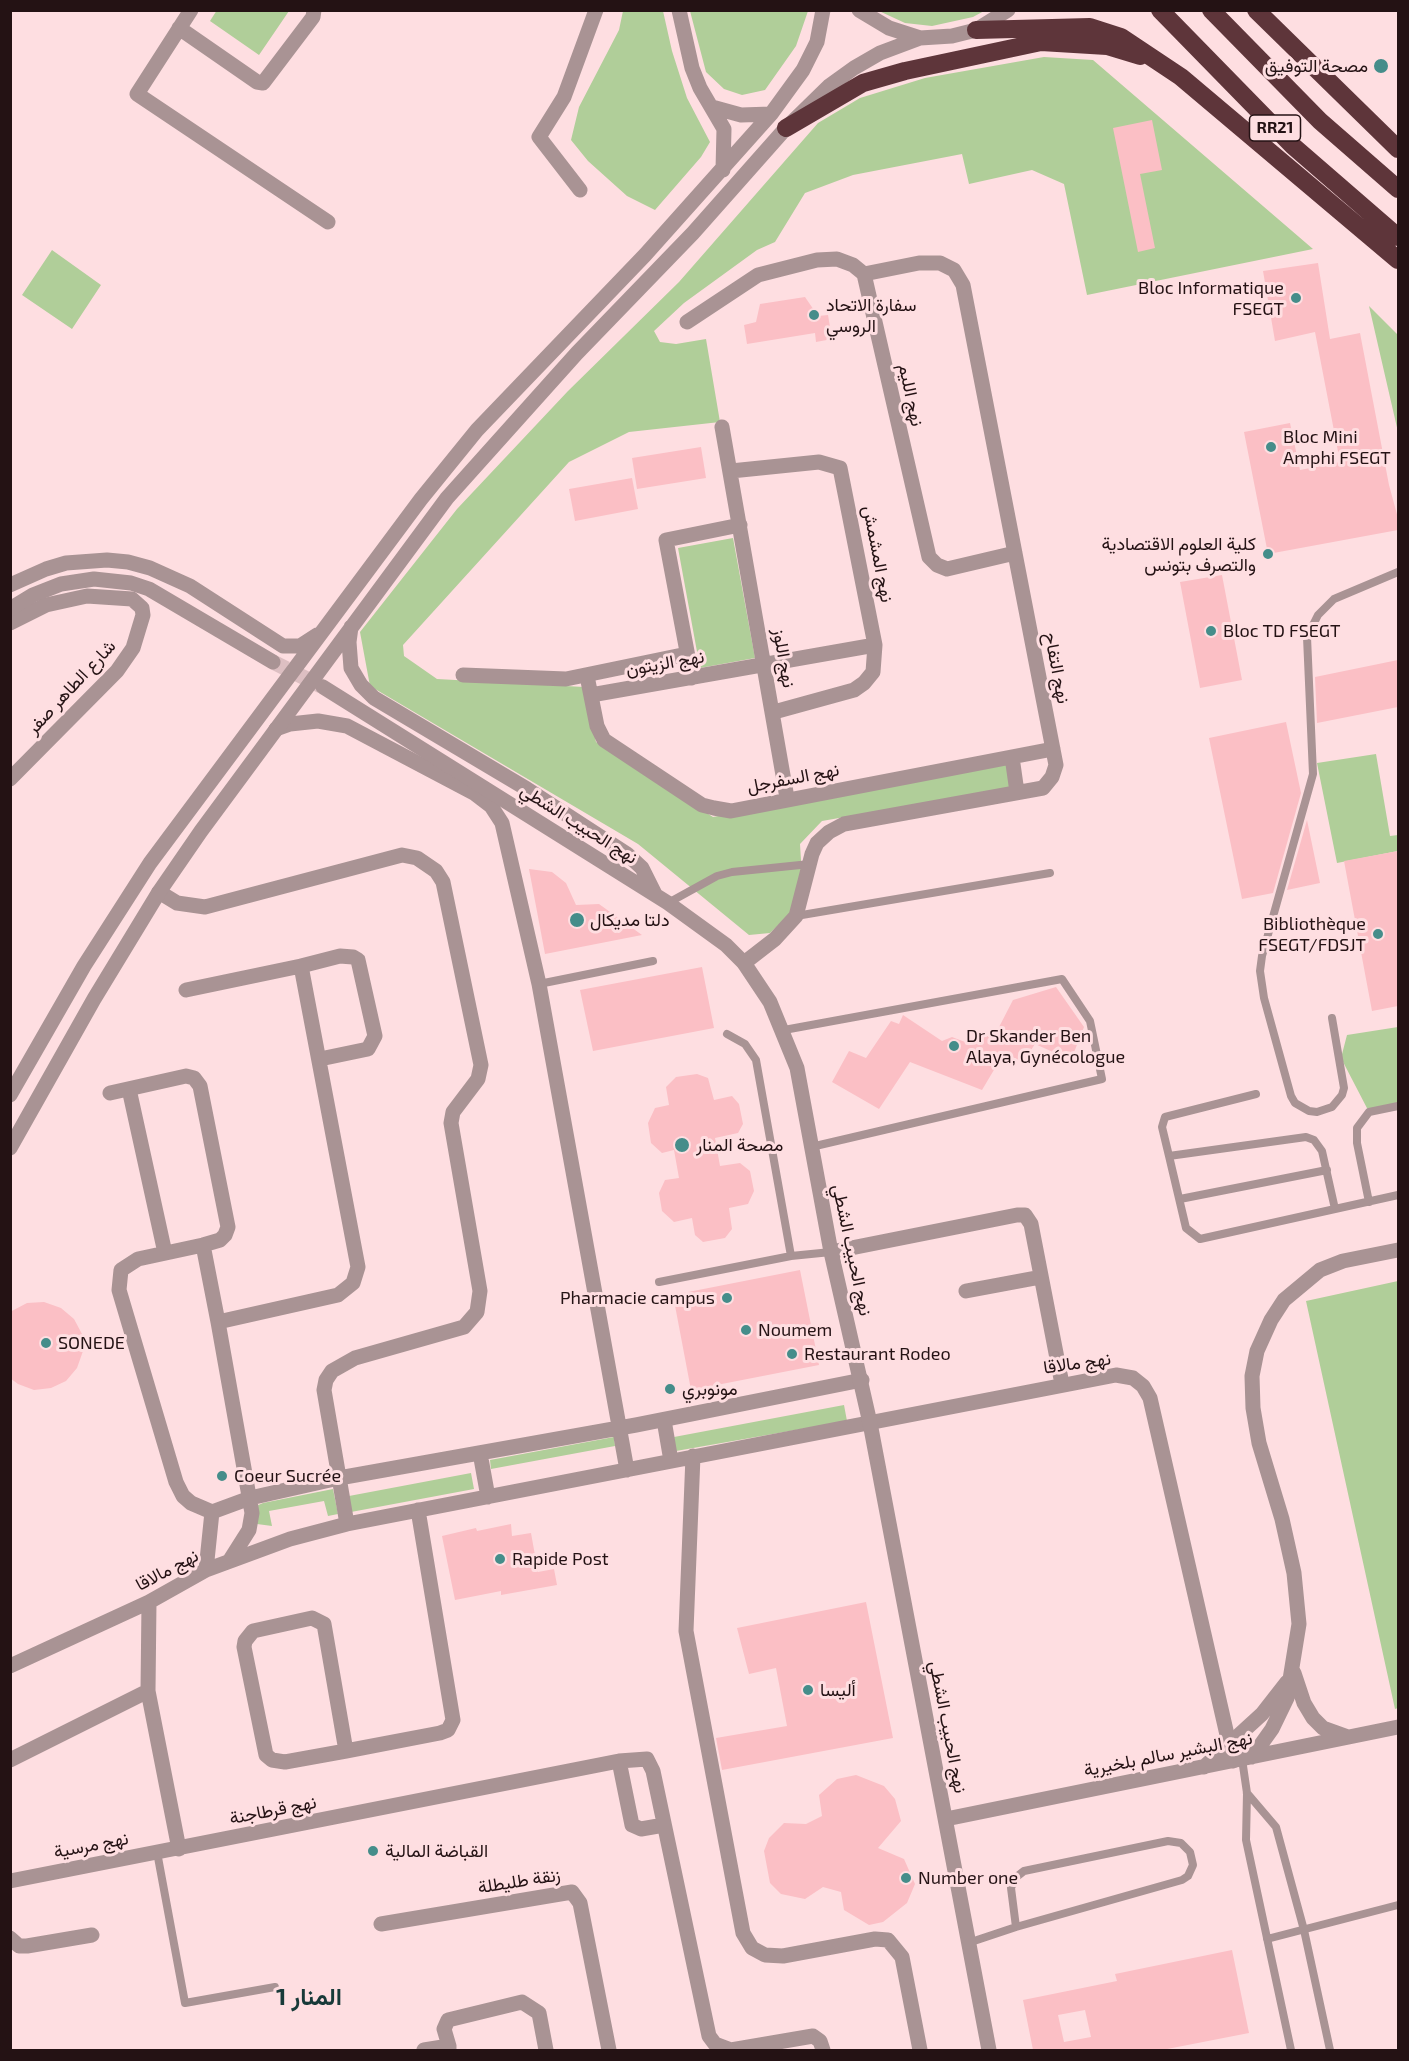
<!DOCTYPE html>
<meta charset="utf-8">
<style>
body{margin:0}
#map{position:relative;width:1409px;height:2061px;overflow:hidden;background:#fedee1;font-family:"Exo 2",sans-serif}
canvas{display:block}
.frame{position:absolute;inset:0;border:12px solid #241214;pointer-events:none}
</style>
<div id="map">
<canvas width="1409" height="2061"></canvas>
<div class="frame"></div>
</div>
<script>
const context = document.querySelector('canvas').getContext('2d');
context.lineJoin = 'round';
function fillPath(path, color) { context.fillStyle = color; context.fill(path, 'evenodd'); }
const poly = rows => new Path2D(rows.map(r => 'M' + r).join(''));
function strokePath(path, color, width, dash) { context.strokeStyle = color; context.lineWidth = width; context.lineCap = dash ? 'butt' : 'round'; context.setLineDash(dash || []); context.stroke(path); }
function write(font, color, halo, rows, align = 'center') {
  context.font = font + ' "Exo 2",Vazirmatn,sans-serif'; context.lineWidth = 6; context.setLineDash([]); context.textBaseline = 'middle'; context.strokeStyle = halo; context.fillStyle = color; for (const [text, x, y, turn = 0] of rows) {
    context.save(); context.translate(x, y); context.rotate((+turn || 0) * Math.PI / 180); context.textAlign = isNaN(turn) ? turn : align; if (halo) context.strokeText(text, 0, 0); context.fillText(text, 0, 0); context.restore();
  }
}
fillPath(poly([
 [217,10,289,10,289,11,259,55,210,21],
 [623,11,663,11,672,51,687,98,710,142,701,157,655,210,627,196,588,161,571,140,579,107,619,30],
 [690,11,690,10,808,11,796,46,765,90,742,95,724,89,706,72],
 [879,11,984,11,973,17,932,26,905,23],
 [1044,57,1093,60,1313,249,1087,295,1064,184,1032,170,969,184,962,154,853,175,805,193,775,242,757,250,684,303,654,331,660,342,676,344,706,339,720,422,629,432,569,462,403,645,404,656,437,679,584,687,596,742,713,817,1006,763,1010,788,822,821,800,844,802,877,790,914,770,933,749,935,638,844,370,686,360,632,457,509,568,391,679,282,818,123,860,98,925,78],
 [52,250,101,285,72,329,22,295],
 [1369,306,1398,335,1398,432],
 [733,538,755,658,700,668,678,548],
 [1376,754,1390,836,1398,835,1398,851,1337,863,1317,763],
 [1398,1027,1398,1106,1369,1112,1341,1058,1347,1035],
 [1398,1281,1398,1708,1395,1709,1306,1301],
 [844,1405,847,1421,676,1451,674,1437],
 [614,1437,615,1446,491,1469,490,1460],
 [471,1473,474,1489,351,1512,349,1496],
 [333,1489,338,1514,328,1516,324,1501,269,1511,272,1526,257,1524,254,1507,263,1503]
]), '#b0ce99');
fillPath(poly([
 [1152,120,1162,170,1140,174,1155,248,1138,252,1113,128],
 [1318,263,1330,339,1360,333,1389,485,1398,518,1398,530,1268,554,1244,432,1290,423,1300,470,1340,462,1315,332,1275,341,1263,271],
 [805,297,818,316,828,315,832,339,816,342,815,333,747,344,744,325,756,322,760,304],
 [701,447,706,478,637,489,632,458],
 [632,478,638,509,575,521,569,489],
 [1222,575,1242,680,1200,688,1180,582],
 [1398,660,1398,707,1317,723,1315,677],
 [1286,722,1301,793,1273,893,1242,899,1209,738],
 [1307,820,1320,883,1287,890],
 [1398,851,1398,1006,1372,1011,1344,861],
 [529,869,552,872,566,883,576,905,599,904,642,935,545,954],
 [702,967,714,1028,593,1051,580,990],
 [1056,987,1084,1027,1071,1060,1035,1044,1023,1062,1004,1053,982,1090,910,1062,879,1109,832,1082,849,1051,866,1058,891,1021,899,1024,903,1015,942,1041,952,1037,965,1042,975,1032,990,1037,998,1029,1013,1000],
 [697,1074,708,1078,714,1100,732,1096,739,1104,743,1124,738,1133,715,1138,720,1166,740,1163,750,1171,754,1191,748,1204,729,1208,732,1229,725,1238,703,1242,695,1235,692,1218,674,1222,662,1211,659,1193,665,1180,679,1178,674,1150,662,1153,651,1143,648,1123,655,1108,669,1105,666,1087,676,1077],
 [800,1270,819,1365,691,1390,673,1295],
 [44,1302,61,1308,74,1319,82,1334,83,1351,77,1368,66,1381,51,1388,34,1390,18,1384,10,1378,10,1312,27,1303],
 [511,1524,512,1536,531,1533,538,1572,554,1569,557,1585,501,1595,501,1591,455,1600,442,1536,476,1528,477,1531],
 [866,1602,893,1738,722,1770,716,1738,787,1726,776,1668,749,1674,737,1628],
 [856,1775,884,1786,895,1799,901,1821,878,1848,904,1859,915,1884,907,1903,883,1922,869,1925,844,1910,841,1892,823,1887,805,1899,781,1894,770,1883,764,1851,769,1838,784,1823,806,1824,822,1816,819,1795,837,1779],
 [1232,1950,1249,2033,1162,2050,1033,2050,1023,2000,1117,1981,1115,1974],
 [1085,2010,1091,2037,1064,2042,1058,2015]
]), '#fbbfc5');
strokePath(poly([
 [273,662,321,686]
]), '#ddbfc2', 15, [15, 8]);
strokePath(poly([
 [668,903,717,876,732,872,810,864],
 [796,916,1050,873],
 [539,984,653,961],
 [1332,1018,1344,1088,1342,1095,1332,1107,1317,1112,1309,1111,1295,1103,1291,1096,1264,998,1260,971,1262,956,1313,774,1307,637,1318,615,1334,599,1398,572],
 [784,1030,1062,979,1090,1021,1102,1079,811,1147],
 [727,1034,745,1044,756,1060,791,1256],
 [1256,1094,1165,1117,1162,1127,1169,1156,1306,1137,1314,1140,1322,1151,1335,1209],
 [1169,1156,1186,1228,1200,1239,1398,1195],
 [1180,1199,1327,1170],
 [1369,1202,1357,1143,1357,1128,1369,1112,1398,1106],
 [659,1282,791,1256,831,1252],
 [1242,1759,1247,1793,1246,1840,1291,2050],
 [1247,1793,1276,1827,1304,1930,1330,2050],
 [1168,1841,1181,1843,1190,1852,1193,1865,1188,1876,1182,1880,1016,1927,1011,1888,1015,1878,1024,1871,1168,1841],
 [157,1852,185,2003,275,1987],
 [1267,1939,1398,1905],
 [971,1942,1016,1927]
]), '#a99394', 8);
strokePath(poly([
 [191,10,137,94,328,222],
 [179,28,257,82,263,83,313,17,314,10],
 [580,190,539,137,564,97,596,10],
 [687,322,758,275,817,260,837,259,853,265,864,274,929,557,937,565,947,569,1015,553],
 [722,427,787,798],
 [731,471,819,462,840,468,875,645,873,672,864,683,854,690,774,712],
 [10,623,46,605,87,596,132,599,142,608,143,615,133,648,117,671,10,779],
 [463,675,566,679,687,654],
 [587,676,597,726,604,740,702,805,714,808,731,811,1053,749],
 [692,678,666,540,740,525],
 [591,695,875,645],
 [276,729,290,724,318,721,347,726,474,793,491,806,502,823,539,984,627,1470],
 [1012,757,1017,792],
 [159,892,177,903,205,907,402,855,417,858,436,871,443,882,481,1065,478,1079,453,1112,451,1123,480,1291,477,1312,464,1327,355,1358,332,1371,326,1380,324,1390,347,1524],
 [744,963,775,939,796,916,812,854,817,843,829,832,844,824,1043,788,1052,777,1056,765,963,285,954,270,940,263,919,263,864,274],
 [301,966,340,956,353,957,358,960,375,1036,368,1049,320,1059],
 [186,990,301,966,358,1267,353,1283,338,1295,218,1322,252,1513,249,1530,230,1560],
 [129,1089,165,1253],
 [110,1093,186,1076,194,1078,200,1086,228,1227,225,1235,220,1240,203,1245,138,1259,121,1270,119,1290,176,1482,183,1496,191,1503,212,1512],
 [203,1245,218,1322],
 [831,1252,1017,1215,1025,1215,1031,1224,1062,1384],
 [966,1291,1041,1277],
 [664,1420,671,1461],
 [480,1453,488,1497],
 [693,1456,686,1631,743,1933,752,1948,765,1955,783,1956,875,1939,888,1940,902,1957,920,2050],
 [212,1512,250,1498,339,1478,636,1425,862,1380],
 [206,1570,212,1512],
 [149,1602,148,1691,179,1849],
 [10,1666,149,1602,206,1570,290,1539,347,1524,1116,1375,1133,1378,1143,1386,1150,1398,1233,1761],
 [346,1751,324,1624,312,1618,253,1631,245,1641,244,1647,266,1755,272,1760,285,1762,346,1751,440,1733,448,1730,453,1720,418,1510],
 [10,1760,148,1691],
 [619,1761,632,1825,641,1829,664,1825],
 [10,1881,619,1761,647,1759,653,1771,709,2036,715,2044,731,2050,813,2036,820,2041,823,2050],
 [381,1924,572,1892,580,1903,609,2050],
 [10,1938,19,1946,27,1946,92,1935],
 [449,2046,444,2029,448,2020,522,2002,539,2013,546,2050],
 [424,2050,449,2046,449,2050]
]), '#a99394', 15);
strokePath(poly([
 [679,10,692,68,700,88,724,129,723,170],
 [859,10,889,28,920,38,952,36,976,30,1008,10],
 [712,107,741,115,771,114],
 [10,585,46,569,66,563,107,560,128,562,150,568,190,586,283,646,300,646,317,635],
 [10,609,33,595,61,584,94,579,131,583,149,589,273,662],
 [351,627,349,642,351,668,361,685,374,698,527,789,627,854,642,868,655,894],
 [323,687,668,903,726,945,744,963,770,1002,797,1068,831,1252,870,1423,989,2050],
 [10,1095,84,966,150,863,421,499,477,430,645,255,771,114,803,70,817,42,823,10],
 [10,1148,94,999,159,892,201,831,447,498,577,353,693,233,786,128,829,86,854,68,880,53,920,38],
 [1294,1673,1304,1703,1313,1718,1323,1728,1348,1737],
 [1252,1757,1272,1729,1287,1698,1299,1624,1294,1573,1282,1519,1259,1443,1253,1408,1252,1376,1257,1351,1271,1320,1284,1300,1320,1270,1343,1261,1398,1250],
 [1204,1767,1262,1714,1287,1682],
 [946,1819,1398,1727]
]), '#a99394', 15);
strokePath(poly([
 [1160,10,1293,146,1398,237],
 [1211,10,1320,121,1398,189],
 [1256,10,1398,149],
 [976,30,1090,27,1121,37,1181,77,1398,260],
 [786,128,863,83,905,71,1041,42,1107,46,1140,56]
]), '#5e353a', 18);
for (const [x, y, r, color] of [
 [1381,66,8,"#458d8a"],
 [1296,298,6,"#458d8a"],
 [814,315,6,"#458d8a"],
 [1271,447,6,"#458d8a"],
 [1268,554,6,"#458d8a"],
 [1211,631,6,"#458d8a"],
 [577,920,8,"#458d8a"],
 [1378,934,6,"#458d8a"],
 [954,1046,6,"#458d8a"],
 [682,1145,8,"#458d8a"],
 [727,1298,6,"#458d8a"],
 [746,1330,6,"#458d8a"],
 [46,1343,6,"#458d8a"],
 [792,1354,6,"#458d8a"],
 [670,1389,6,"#458d8a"],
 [222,1476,6,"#458d8a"],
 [500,1559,6,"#458d8a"],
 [808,1690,6,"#458d8a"],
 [373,1851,6,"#458d8a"],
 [906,1878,6,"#458d8a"]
]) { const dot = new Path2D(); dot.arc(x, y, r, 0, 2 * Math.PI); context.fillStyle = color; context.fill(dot); strokePath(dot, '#fedee1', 2); }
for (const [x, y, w] of [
 [1275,128,51]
]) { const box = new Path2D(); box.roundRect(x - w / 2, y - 13, w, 26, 4.5); context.fillStyle = '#fedee1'; context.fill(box); strokePath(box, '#241214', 1.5); }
write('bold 16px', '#241214', null, [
 ["RR21",1275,128]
]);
write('18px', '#241214', '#fedee1', [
 ["مصحة التوفيق",1368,66,"right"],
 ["Bloc Informatique",1284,288,"right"],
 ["FSEGT",1284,309,"right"],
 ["سفارة الاتحاد",826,305],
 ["الروسي",826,326],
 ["Bloc Mini",1283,437],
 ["Amphi FSEGT",1283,458],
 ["كلية العلوم الاقتصادية",1256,544,"right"],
 ["والتصرف بتونس",1256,565,"right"],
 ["Bloc TD FSEGT",1223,631],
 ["دلتا مديكال",590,920],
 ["Bibliothèque",1366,924,"right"],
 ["FSEGT/FDSJT",1366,945,"right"],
 ["Dr Skander Ben",966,1036],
 ["Alaya, Gynécologue",966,1057],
 ["مصحة المنار",696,1145],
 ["Pharmacie campus",715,1298,"right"],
 ["Noumem",758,1330],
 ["SONEDE",58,1343],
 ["Restaurant Rodeo",804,1354],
 ["مونوبري",682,1389],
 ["Coeur Sucrée",234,1476],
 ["Rapide Post",512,1559],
 ["أليسا",820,1690],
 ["القباضة المالية",385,1851],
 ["Number one",918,1878]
], 'left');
write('18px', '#241214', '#fedee1', [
 ["نهج الليم",911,395,78],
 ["نهج المشمش",878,554,79],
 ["نهج اللوز",784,658,80],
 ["نهج الزيتون",665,663,-10],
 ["نهج التفاح",1057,668,79],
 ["شارع الطاهر صفر",71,687,-47],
 ["نهج السفرجل",793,778,-11],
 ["نهج الحبيب الشطي",579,824,32],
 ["نهج الحبيب الشطي",852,1250,78],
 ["نهج مالاقا",1077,1363,-8],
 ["نهج مالاقا",167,1570,-28],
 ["نهج الحبيب الشطي",948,1727,79],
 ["نهج البشير سالم بلخيرية",1168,1754,-11],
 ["نهج قرطاجنة",273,1810,-11],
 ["نهج مرسية",91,1845,-11],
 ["زنقة طليطلة",519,1881,-9]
]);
write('bold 24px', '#183a39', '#fedee1', [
 ["المنار 1",309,1997]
]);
</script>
